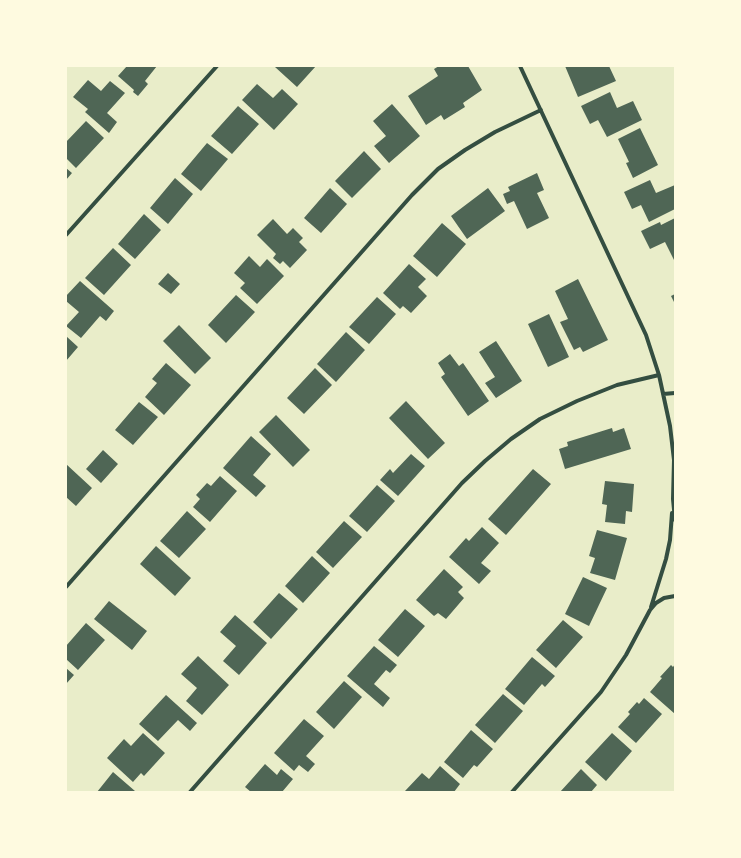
<!DOCTYPE html>
<style>
body{margin:0}
#map{position:relative;width:741px;height:858px;overflow:hidden;background:#e9edc9;font-family:"Fira Sans",sans-serif}
canvas{display:block}
.frame{position:absolute;inset:0;border:67px solid #fefae0;pointer-events:none}
</style>
<div id="map">
<canvas width="741" height="858"></canvas>
<div class="frame"></div>
</div>
<script>
const context = document.querySelector('canvas').getContext('2d');
context.lineJoin = 'round';
function fillPath(path, color) { context.fillStyle = color; context.fill(path, 'evenodd'); }
const poly = rows => new Path2D(rows.map(r => 'M' + r).join(''));
function strokePath(path, color, width, dash) { context.strokeStyle = color; context.lineWidth = width; context.lineCap = dash ? 'butt' : 'round'; context.setLineDash(dash || []); context.stroke(path); }
fillPath(poly([
 [127,66,157,66,145,81,148,84,138,96,133,92,134,90,118,76],
 [276,66,316,66,297,87,275,67],
 [439,66,468,66,482,90,463,103,465,107,444,120,441,115,426,125,408,96,438,76,434,69],
 [565,66,609,66,616,81,578,97],
 [88,80,101,91,110,81,125,93,107,113,117,122,109,133,85,112,88,109,73,97],
 [257,84,273,98,282,89,298,104,274,130,242,100],
 [610,92,617,108,633,101,642,120,607,137,598,120,590,124,581,106],
 [392,104,420,136,389,163,374,146,386,136,373,121],
 [238,106,259,124,232,154,211,136],
 [86,121,104,138,76,168,66,158,66,142],
 [640,128,658,165,633,178,626,163,629,162,618,139],
 [207,143,228,159,201,191,181,174],
 [364,151,381,169,352,198,335,181],
 [66,168,72,173,66,180],
 [537,173,544,190,537,193,549,218,527,229,514,201,507,204,503,194,510,191,508,187],
 [175,178,193,194,168,224,150,208],
 [650,180,656,193,675,185,675,209,649,222,641,205,632,209,624,192],
 [330,188,347,204,321,233,304,218],
 [488,188,505,211,467,239,451,216],
 [144,214,161,230,135,259,118,244],
 [675,218,675,262,665,242,650,249,641,231,660,222,661,225],
 [273,219,287,234,293,228,303,238,299,242,307,250,290,268,283,261,280,264,273,258,276,254,257,235],
 [442,223,466,244,437,277,413,256],
 [113,248,131,265,104,295,85,278],
 [249,256,260,267,267,259,284,276,257,304,240,288,245,283,234,273],
 [409,264,426,279,418,287,427,296,411,313,403,306,400,309,383,293],
 [168,273,180,284,171,294,158,284],
 [578,279,608,340,583,352,580,347,574,350,560,322,568,319,555,291],
 [80,281,114,311,106,321,100,316,81,338,66,326,79,312,66,301,66,296],
 [675,294,675,304,671,296],
 [236,295,255,312,226,343,208,325],
 [377,297,396,314,369,344,349,327],
 [549,314,569,357,548,367,528,324],
 [179,325,211,358,195,374,163,341],
 [346,332,365,350,336,382,317,364],
 [66,336,78,347,66,361],
 [496,341,522,381,496,398,485,383,495,377,479,352],
 [450,354,459,366,463,363,489,401,468,416,441,377,445,374,438,363],
 [166,363,191,385,164,415,145,397,157,383,152,379],
 [315,368,332,385,304,414,287,398],
 [406,401,445,443,428,459,389,418],
 [139,402,158,417,133,445,115,430],
 [276,415,310,450,293,467,259,432],
 [612,428,613,432,624,428,631,449,565,469,559,449,568,446,567,442],
 [251,436,271,454,253,475,266,486,256,497,223,468],
 [103,450,118,464,101,483,86,469],
 [411,454,425,466,398,496,380,480,390,469,393,473],
 [66,464,92,488,76,506,66,497],
 [533,469,551,484,506,535,488,519],
 [220,476,237,491,210,522,193,507,200,499,196,495,207,483,211,486],
 [605,481,634,484,632,512,626,511,625,524,605,522,607,505,602,504],
 [377,485,395,501,367,532,349,516],
 [187,511,206,529,179,558,160,541],
 [344,521,362,537,333,568,316,552],
 [482,527,499,543,481,563,491,571,479,584,449,557,466,538,469,541],
 [597,530,627,538,615,580,590,573,595,558,589,556],
 [156,546,191,578,175,596,140,564],
 [312,556,330,573,303,603,285,586],
 [444,569,463,587,458,592,464,598,446,619,438,613,434,616,416,600],
 [583,577,607,588,589,626,565,614],
 [279,593,298,609,271,639,253,622],
 [109,601,147,631,132,650,94,619],
 [405,609,425,626,398,657,378,640],
 [235,615,267,643,239,675,223,661,236,646,220,632],
 [563,620,583,637,556,668,536,650],
 [86,623,105,640,78,670,66,659,66,646],
 [374,646,397,665,390,673,386,670,374,684,390,698,383,707,347,676],
 [198,656,229,685,202,715,186,701,197,688,181,674],
 [532,657,555,676,545,687,542,684,524,705,505,689],
 [675,664,675,714,650,692,662,678,660,677,671,665,673,667],
 [66,668,74,675,66,684],
 [344,681,362,697,334,729,316,712],
 [503,694,523,711,495,743,475,725],
 [166,695,197,723,190,731,178,720,158,741,139,724],
 [644,698,662,714,636,743,618,727,630,714,628,712,637,702,639,704],
 [304,719,324,736,306,756,315,764,308,772,299,765,294,771,274,753],
 [471,730,493,749,477,767,474,765,463,778,444,762],
 [143,733,165,753,144,776,141,773,133,782,107,758,124,739,131,746],
 [612,733,632,751,606,781,585,762],
 [265,764,277,775,281,769,293,779,282,792,251,792,245,787],
 [440,766,460,784,454,792,405,791,422,773,429,779],
 [581,769,597,785,591,792,560,792],
 [113,772,135,791,134,792,97,792]
]), '#4f6655');
strokePath(poly([
 [520,66,646,335,659,375,670,426,674,460,673,499,675,520],
 [66,235,217,66],
 [663,394,675,393],
 [66,587,412,195,438,169,465,150,495,132,541,110],
 [651,607,666,559,670,540,672,513],
 [190,792,462,483,485,461,511,439,540,419,577,401,617,385,659,375],
 [512,792,601,692,626,655,650,610,656,603,664,598,675,596]
]), '#344e41', 4);
</script>
